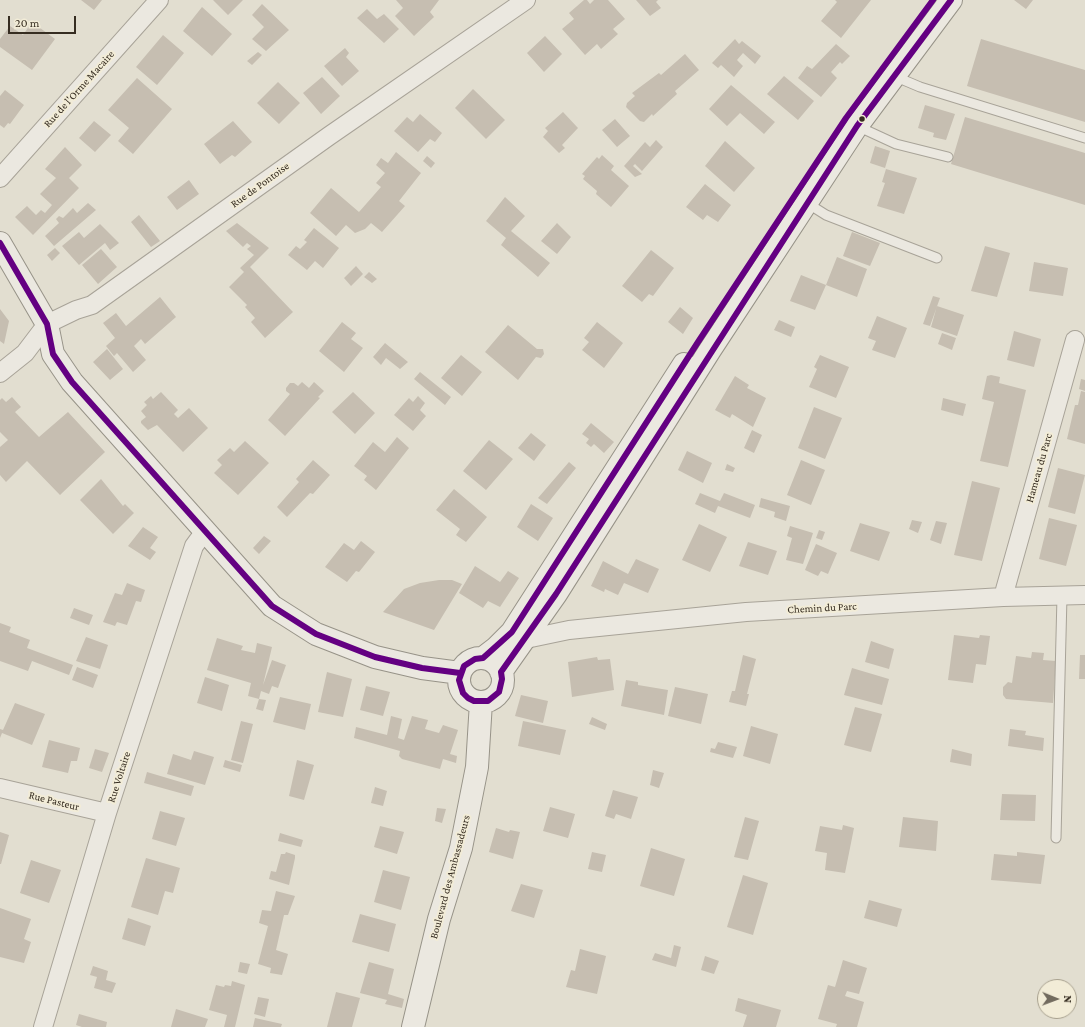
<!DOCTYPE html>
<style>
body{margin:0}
#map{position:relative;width:1085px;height:1027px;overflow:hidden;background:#e2ded0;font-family:"Crimson Pro",serif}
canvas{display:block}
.north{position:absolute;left:1037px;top:979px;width:40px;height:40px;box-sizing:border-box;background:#f2ecd7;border:1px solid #a7a08e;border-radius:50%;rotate:91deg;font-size:11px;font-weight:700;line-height:16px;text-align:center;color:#362d21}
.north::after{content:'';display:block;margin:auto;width:14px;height:18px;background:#726b5e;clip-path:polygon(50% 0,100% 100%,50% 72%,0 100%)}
.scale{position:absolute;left:8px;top:16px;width:68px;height:18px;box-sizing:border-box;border:2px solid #362d21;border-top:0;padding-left:5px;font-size:12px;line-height:14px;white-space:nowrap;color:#362d21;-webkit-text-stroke:3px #f2ecd7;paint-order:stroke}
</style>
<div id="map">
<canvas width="1085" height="1027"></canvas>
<div class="north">N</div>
<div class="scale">20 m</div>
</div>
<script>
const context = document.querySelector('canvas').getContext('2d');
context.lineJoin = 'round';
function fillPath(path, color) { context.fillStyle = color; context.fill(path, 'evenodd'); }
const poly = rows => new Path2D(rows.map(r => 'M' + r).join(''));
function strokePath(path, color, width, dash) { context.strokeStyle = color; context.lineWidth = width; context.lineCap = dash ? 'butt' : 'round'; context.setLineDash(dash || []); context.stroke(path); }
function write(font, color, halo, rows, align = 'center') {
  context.font = font + ' "Crimson Pro",serif'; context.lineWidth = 4; context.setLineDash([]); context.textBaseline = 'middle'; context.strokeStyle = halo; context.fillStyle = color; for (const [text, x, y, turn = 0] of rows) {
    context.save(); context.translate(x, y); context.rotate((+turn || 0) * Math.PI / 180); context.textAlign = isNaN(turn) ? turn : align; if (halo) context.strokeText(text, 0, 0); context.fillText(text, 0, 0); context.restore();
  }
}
fillPath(poly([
 [81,0,102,0,94,10],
 [213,0,243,0,228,15],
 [396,0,439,0,430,12,434,17,414,36,395,16,403,8],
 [584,0,587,0,590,4,594,0,608,0,625,19,613,29,618,34,601,49,597,44,585,55,562,29,574,19,569,13],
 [636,0,658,0,656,2,661,8,650,16],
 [835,0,871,0,841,38,821,21,837,2],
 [1014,0,1033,0,1026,9],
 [262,4,289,30,266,51,252,39,264,27,252,15],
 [202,7,232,34,212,56,183,31],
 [367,9,377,19,384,14,399,29,384,43,357,18],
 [32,22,55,39,32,70,0,47,0,39,10,26,23,35],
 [163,35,184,53,157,85,136,67],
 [545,36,562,54,544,72,527,53],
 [735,39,739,44,742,41,761,56,755,64,743,53,737,60,743,66,734,77,721,65,718,68,712,63],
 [981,39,1085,70,1085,122,967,86],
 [836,44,850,56,842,64,840,62,831,72,837,78,821,97,798,78,807,66,812,69],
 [345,48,349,53,346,57,359,71,342,86,324,66],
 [258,52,262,55,252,65,247,61],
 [685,54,699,70,675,91,677,94,653,116,652,114,644,122,640,121,626,107,627,103,635,96,632,93,659,73,661,75],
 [784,76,814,101,798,120,767,94],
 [322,77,340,96,321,114,303,93],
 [137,78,172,109,133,154,118,141,129,128,108,110],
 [278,82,300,103,279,124,257,103],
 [731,85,775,122,764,134,740,113,727,126,709,109],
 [473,89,505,120,486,139,455,108],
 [5,90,24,105,10,124,8,123,4,128,0,125,0,96],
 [925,105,955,114,946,140,933,137,934,133,918,128],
 [563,112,578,128,562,145,565,148,559,153,543,137,548,131,545,128],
 [420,114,442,133,435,142,430,139,418,152,394,131,407,117,413,122],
 [965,117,1085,153,1085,205,951,164],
 [615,119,630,136,617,147,602,130],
 [94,121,111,135,95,152,79,138],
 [233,121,252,142,235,157,232,155,220,164,204,144],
 [656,140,663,147,642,171,635,164,633,166,642,174,635,177,624,166,645,142,650,147],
 [725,141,755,168,734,192,705,166],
 [875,146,890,151,885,168,870,163],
 [65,147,82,165,69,178,79,188,33,235,15,217,27,206,36,215,41,210,45,213,52,205,40,194,56,178,45,169],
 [396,152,421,173,399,201,405,206,382,232,371,223,365,229,355,233,346,225,336,236,310,213,331,188,359,212,381,187,376,183,385,173,376,165,381,158,388,163],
 [602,155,614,166,611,170,629,186,611,207,596,194,597,191,583,179,585,176,582,174,597,157,599,159],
 [427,156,435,163,431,168,423,161],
 [886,169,917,178,904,214,877,206,885,183,882,182],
 [189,180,199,194,177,210,167,197],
 [705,184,731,205,718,222,707,215,703,220,686,207],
 [505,197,525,216,511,231,550,263,538,277,501,245,506,238,486,221],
 [88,203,96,210,54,246,45,236,59,223,56,219,59,216,63,218,73,208,77,213],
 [139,215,160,241,151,247,131,222],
 [237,223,269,248,250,267,293,312,265,338,251,322,255,318,245,307,247,305,229,287,244,272,240,268,254,255,247,249,251,246,247,243,243,247,226,231],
 [557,223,571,237,557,254,541,241],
 [100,224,119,243,110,250,105,243,79,265,62,246,79,232,84,238],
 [314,228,339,248,323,268,315,261,307,270,288,255,296,246,300,249,307,242,304,240],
 [852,232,880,243,870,266,843,256],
 [985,246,1010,253,997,297,971,291],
 [55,248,60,253,52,261,47,255],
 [101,249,117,267,98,284,82,265],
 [651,250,674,268,653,296,649,294,642,302,622,286],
 [837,257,867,269,857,297,826,285],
 [1034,262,1068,268,1063,296,1029,291],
 [356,266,363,274,351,286,344,278],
 [369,272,377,279,372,283,364,277],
 [801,275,826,285,815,310,790,301],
 [933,296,940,298,930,326,923,324],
 [160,297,176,317,145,344,141,339,134,346,146,360,133,372,117,353,114,356,106,346,115,338,103,323,116,313,126,326],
 [937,306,964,315,957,336,931,327],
 [680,307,693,318,683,334,668,322],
 [0,309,9,321,4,344,0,341],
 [877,316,907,328,895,358,872,350,876,341,868,338],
 [779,320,795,327,791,337,774,330],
 [342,322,356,333,351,339,363,348,344,372,319,351],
 [597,322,623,343,604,368,582,350,589,342,584,338],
 [508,325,537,349,543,349,544,354,541,358,536,357,518,380,485,352],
 [1014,331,1041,339,1034,367,1007,360],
 [942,333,956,338,952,350,938,344],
 [385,343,408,362,400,369,386,358,381,365,373,357],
 [107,349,123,369,110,380,93,362],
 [461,355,482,372,462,396,441,378],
 [820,355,849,367,836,398,809,387,817,369,814,367],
 [420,372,451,397,445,405,414,379],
 [991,375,1000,377,999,383,1026,390,1008,467,980,461,994,402,982,399,987,376],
 [735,376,749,385,747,388,766,398,753,427,732,414,730,418,715,410],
 [1081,379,1085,380,1085,391,1079,389],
 [302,382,309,388,314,382,324,391,318,397,320,398,285,436,268,420,290,394,286,391,286,388,290,383,294,383,298,386],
 [1081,391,1085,392,1085,444,1067,439,1075,405,1078,405],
 [161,392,178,410,174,414,178,418,189,408,208,428,183,452,157,425,148,430,141,423,141,421,146,417,141,411,147,405,144,402,151,396,153,399],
 [353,392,375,413,355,434,332,412],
 [418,396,425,403,420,410,426,416,413,431,394,415,409,398,413,402],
 [12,397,21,407,15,412,39,437,68,412,105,452,60,495,27,461,6,482,0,475,0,447,8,440,0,432,0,400,2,398,6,402],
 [943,398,966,404,963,416,941,410],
 [814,407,842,418,825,459,798,448],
 [591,423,614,442,604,453,594,444,591,447,586,443,589,439,582,434],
 [752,430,762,435,754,453,744,448],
 [531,433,546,445,534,461,518,448],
 [397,437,409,448,376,490,364,480,367,476,354,466,373,442,385,452],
 [489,440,513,459,486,490,463,471],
 [245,441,269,463,238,495,214,473,222,465,217,460,230,448,234,452],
 [687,451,712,463,703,483,678,470],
 [313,460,330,475,313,494,310,493,287,517,277,507,299,482,296,479],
 [801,460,825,470,811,505,787,495],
 [569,462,576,468,547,504,538,498],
 [727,464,735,468,733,472,725,470],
 [1058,468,1085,475,1075,514,1048,507],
 [101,479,123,506,125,504,134,513,113,534,80,500],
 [972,481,1000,488,982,561,954,555],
 [454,489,487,517,466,542,456,535,460,529,436,510],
 [700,493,720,501,724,493,755,505,750,518,718,506,715,513,695,504],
 [761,498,790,506,786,521,774,517,775,512,759,507],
 [531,504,553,518,538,541,517,527],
 [1049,518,1077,525,1066,566,1039,559],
 [912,520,922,522,918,533,909,529],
 [936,521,947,523,941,544,930,540],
 [860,523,890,532,879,561,850,551],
 [699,524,727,537,710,572,682,560],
 [790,526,813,533,803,564,786,560,792,538,787,536],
 [143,527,158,537,150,548,156,552,150,560,128,546],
 [819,530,825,532,822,540,816,538],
 [264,536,271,541,259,554,253,548],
 [361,541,375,552,359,572,356,571,347,582,325,567,344,543,354,550],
 [748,542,777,551,768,575,739,566],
 [816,544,837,553,828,574,821,571,818,576,805,570],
 [636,559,659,569,648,593,624,583,618,595,605,589,604,592,591,586,603,561,628,574],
 [475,566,500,582,508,571,519,578,500,607,488,601,483,608,459,593],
 [439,580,452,580,462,584,434,630,383,612,404,589,420,583],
 [127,583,145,590,141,602,136,601,127,625,117,622,115,626,103,622,115,593,122,595],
 [74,608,93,615,89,625,70,618],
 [0,623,11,627,9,632,30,640,27,648,73,665,69,675,32,661,28,671,0,661],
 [954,635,979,638,980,635,990,636,986,665,976,664,973,683,948,680],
 [86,637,108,645,100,669,76,661],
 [217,638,243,646,241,650,255,653,257,643,272,647,263,685,272,660,286,665,278,688,272,686,269,694,261,691,259,699,248,696,251,683,207,670],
 [871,641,894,649,889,669,865,662],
 [1032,652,1044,653,1043,660,1056,661,1053,703,1006,699,1003,695,1003,687,1008,682,1012,683,1016,656,1031,658],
 [743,655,756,659,747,694,749,694,746,706,729,702,732,691,735,691],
 [1080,655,1085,655,1085,679,1079,679],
 [597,657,598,660,610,659,614,690,572,697,568,662],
 [77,667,98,675,93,688,72,680],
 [852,668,889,679,882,705,844,695],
 [327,672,352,679,343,717,318,712],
 [205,677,229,685,222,711,197,703],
 [626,680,638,682,638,685,668,690,664,715,621,706],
 [366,686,390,692,383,716,360,710],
 [675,687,708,694,701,724,668,716],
 [521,695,548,701,543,723,515,716],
 [280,697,311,704,305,730,273,722],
 [259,699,266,700,263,711,256,709],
 [15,703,45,714,32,745,2,733,0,738,0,729,3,730],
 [855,707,882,714,871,752,844,745],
 [391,716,402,719,398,738,404,740,412,716,428,720,425,729,439,733,443,725,458,730,450,754,457,756,456,763,443,759,440,769,402,759,399,756,400,751,354,738,356,727,387,735],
 [592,717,607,724,605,730,589,724],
 [241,721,253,724,243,763,231,760],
 [523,721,566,730,560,755,518,746],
 [751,726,778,734,770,764,743,756],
 [1010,729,1026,731,1025,735,1044,738,1043,751,1008,746],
 [49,740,80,748,77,761,71,761,68,773,42,767],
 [718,742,737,747,733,758,710,752,711,748,715,749],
 [95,749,109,753,102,772,89,768],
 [952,749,972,754,971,766,950,762],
 [194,751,214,757,205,785,167,774,173,754,191,760],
 [225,760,242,765,240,772,223,767],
 [297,760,314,765,304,800,289,796],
 [653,770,664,773,659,788,650,785],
 [147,772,194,786,191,796,144,783],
 [375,787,387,791,383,806,371,803],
 [613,790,638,797,631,819,616,814,614,819,605,816],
 [1002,794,1036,795,1035,821,1000,820],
 [550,807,575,814,568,838,543,831],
 [437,808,446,809,442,823,435,821],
 [160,811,185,818,176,846,152,839],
 [745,817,759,821,748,860,734,857],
 [903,817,938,821,936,851,899,847],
 [843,825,854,828,845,873,825,870,827,853,815,851,820,826,842,830],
 [380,826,404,832,397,854,374,847],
 [496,828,509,832,510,830,520,832,513,859,489,852],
 [0,832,9,835,1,864,0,864],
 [280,833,303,840,301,847,278,841],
 [651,848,685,859,674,896,640,886],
 [286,852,295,855,295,858,289,885,269,879,271,871,276,872,281,854,285,854],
 [592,852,606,855,602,872,588,869],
 [1017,852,1045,855,1041,884,991,880,994,854,1017,856],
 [146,858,180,868,173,893,165,891,158,915,131,907],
 [31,860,61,870,49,903,20,893],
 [383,870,410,877,401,910,374,902],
 [743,875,768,883,753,935,727,927],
 [521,884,543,890,534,918,511,911],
 [276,891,295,896,288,915,284,915,276,950,288,954,282,975,270,973,271,968,258,964,268,926,259,923,262,910,271,911],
 [869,900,902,909,897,927,864,918],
 [0,908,31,919,24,939,31,942,24,963,0,957],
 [360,914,396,924,389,952,352,942],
 [128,918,151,926,145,946,122,939],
 [674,945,681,947,676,967,652,960,655,953,671,958],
 [580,949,606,956,597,994,566,987,571,970,575,971],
 [705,956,719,961,714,974,701,970],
 [843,960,867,968,859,994,847,991,845,996,864,1002,857,1027,836,1027,837,1024,818,1019,828,985,835,987],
 [240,962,250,964,247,974,238,972],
 [369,962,394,969,388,994,404,999,402,1008,385,1004,387,1000,360,993],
 [93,966,108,971,106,980,116,983,112,993,94,988,97,977,90,975],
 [232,981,245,985,235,1027,224,1027,227,1015,209,1010,216,985,224,987,225,985,231,986],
 [336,992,360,998,352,1027,327,1027],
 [258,997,269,999,265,1017,254,1014],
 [738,998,781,1010,776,1027,743,1027,747,1015,735,1011],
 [176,1009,208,1019,205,1027,171,1027],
 [79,1014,107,1022,106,1027,82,1027,76,1025],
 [255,1018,282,1024,281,1027,253,1027]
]), '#c6beb1');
const lane = poly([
 [894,76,920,87,1085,138],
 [857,126,896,144,948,157],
 [807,203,826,215,937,258],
 [1056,838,1062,596]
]);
const street = poly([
 [0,178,159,0],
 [0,373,25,353,47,324,76,310,92,305,329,136,526,0],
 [1003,597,1075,340],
 [526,639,569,630,746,612,1003,597,1085,595],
 [0,788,107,813],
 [43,1027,107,813,194,546,205,531]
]);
const secondary = poly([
 [0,243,47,324,53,354,72,382,272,606,316,634,375,657,422,668,460,673],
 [483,658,496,648,512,632,684,364],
 '459 680a22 22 0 1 1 44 0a22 22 0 1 1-44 0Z',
 [501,672,556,594,710,350,857,126,951,0],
 [413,1027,439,919,461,848,477,767,481,702]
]);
strokePath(lane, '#a8a398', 11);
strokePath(street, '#a8a398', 20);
strokePath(secondary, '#979388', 24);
strokePath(lane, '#ebe8e0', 9);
strokePath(street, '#ebe8e0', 18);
strokePath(secondary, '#ebe8e0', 22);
strokePath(poly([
 [933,0,846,118,698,342,512,632,483,658,475,659,464,666,459,680,463,693,468,698,474,701,488,701,499,692,502,679,501,672,556,594,857,126,951,0],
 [0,243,47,324,53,354,72,382,272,606,316,634,375,657,422,668,460,673]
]), '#640082', 6);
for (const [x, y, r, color] of [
 [862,119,3.5,"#362d21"]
]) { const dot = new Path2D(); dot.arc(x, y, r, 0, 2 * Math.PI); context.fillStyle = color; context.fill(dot); strokePath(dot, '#f2ecd7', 1.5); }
write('11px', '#362d21', '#f2ecd7', [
 ["Rue de l'Orme Macaire",79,89,-48],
 ["Rue de Pontoise",260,185,-36],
 ["Hameau du Parc",1039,468,-74],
 ["Chemin du Parc",822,608,-3],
 ["Rue Voltaire",119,777,-72],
 ["Rue Pasteur",54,801,14],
 ["Boulevard des Ambassadeurs",450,877,-75]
]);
</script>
